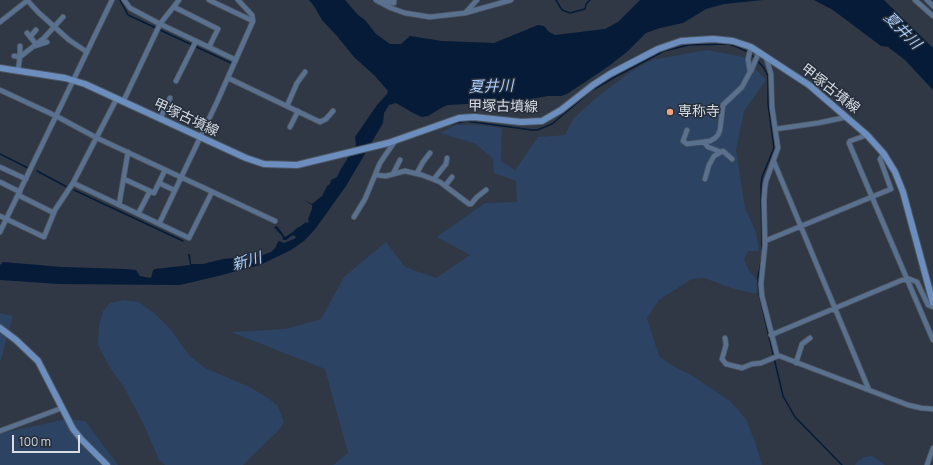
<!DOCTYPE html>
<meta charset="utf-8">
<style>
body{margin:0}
#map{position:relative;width:933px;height:465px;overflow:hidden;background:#2f3844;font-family:Manrope,sans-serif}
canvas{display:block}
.scale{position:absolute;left:12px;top:435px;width:68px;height:18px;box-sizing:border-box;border:2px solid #d7dde5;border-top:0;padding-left:5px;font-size:12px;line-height:14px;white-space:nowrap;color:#d7dde5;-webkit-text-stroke:3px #252e3a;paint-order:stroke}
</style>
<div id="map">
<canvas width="933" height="465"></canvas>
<div class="scale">100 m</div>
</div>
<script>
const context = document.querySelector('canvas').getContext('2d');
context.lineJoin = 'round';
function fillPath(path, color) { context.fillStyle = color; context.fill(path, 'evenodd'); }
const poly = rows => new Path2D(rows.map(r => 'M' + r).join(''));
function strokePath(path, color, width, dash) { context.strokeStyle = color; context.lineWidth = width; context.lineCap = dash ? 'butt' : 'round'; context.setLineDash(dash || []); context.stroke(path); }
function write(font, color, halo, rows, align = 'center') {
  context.font = font + ' Manrope,"Noto Sans JP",sans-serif'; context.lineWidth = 3; context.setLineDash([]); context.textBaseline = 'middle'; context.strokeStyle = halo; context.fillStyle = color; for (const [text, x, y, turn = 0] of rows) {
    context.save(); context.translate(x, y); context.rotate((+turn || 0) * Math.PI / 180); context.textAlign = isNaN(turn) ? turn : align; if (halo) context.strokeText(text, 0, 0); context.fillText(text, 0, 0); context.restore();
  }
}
fillPath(poly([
 [707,50,744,57,766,80,744,111,736,150,745,208,756,232,759,251,748,251,744,259,749,271,758,281,756,294,731,288,704,278,692,279,659,300,647,318,659,356,671,365,693,376,730,401,746,419,755,442,762,465,333,465,348,453,325,369,231,332,286,329,321,319,344,277,386,242,405,267,436,278,470,255,437,237,485,203,517,202,516,181,494,173,493,159,476,144,440,133,456,125,479,125,502,128,501,161,515,170,538,137,565,135,573,119,597,97,633,70,652,60],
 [123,300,139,302,155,314,171,330,189,355,205,368,250,387,268,398,278,406,284,422,279,430,243,465,165,465,159,460,144,425,125,389,109,366,98,345,99,325,103,311,110,303],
 [0,313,13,316,0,363],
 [68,419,85,421,118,465,0,465,0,433],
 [872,456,885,465,855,465,858,461,864,457]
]), '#2c4363');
fillPath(poly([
 [309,0,345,0,358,15,365,20,376,34,390,44,401,44,410,36,442,41,494,43,538,25,544,26,549,32,555,35,605,29,618,22,640,0,763,0,724,4,706,9,683,23,660,28,646,33,628,51,609,66,567,94,561,96,548,96,518,101,448,105,443,107,428,116,422,117,415,114,396,103,389,105,384,113,383,123,346,186,316,228,304,241,291,250,260,265,218,276,180,285,59,284,0,280,0,265,3,262,62,267,125,269,136,270,140,276,151,278,153,270,155,269,190,265,188,254,190,254,191,264,203,264,223,259,235,258,251,260,271,252,276,247,277,243,279,241,284,243,294,239,296,237,293,235,286,240,283,240,282,236,274,227,277,226,285,237,293,232,297,228,301,226,306,222,307,223,309,222,308,219,312,209,312,205,304,200,312,204,322,196,327,186,330,184,331,180,337,177,341,169,356,145,355,137,377,105,387,94,388,91,375,76,354,57,337,36,322,20,314,6],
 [814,0,884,0,933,48,933,90,905,60,888,47,881,46,833,10]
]), '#051b38');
strokePath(poly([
 [120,0,128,15,156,28],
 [556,0,562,10,570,13,585,9,586,4,590,0],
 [160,30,231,63],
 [452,124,466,121,532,130,537,130,552,124,591,91,615,77,664,51,689,45,728,44,735,46,746,51,755,58,764,68,768,76,768,104,774,148,762,177,761,185,762,249],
 [0,154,28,168],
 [37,171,67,187],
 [74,190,183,241],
 [762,257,758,277,759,294,783,396,795,417,842,465]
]), '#051b38', 1.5);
const street = poly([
 [27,0,38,12,69,40,87,52],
 [124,0,130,8,160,24,236,60],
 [238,0,252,15,253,21],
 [376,0,391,8,405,13,430,17,465,13,511,0],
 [915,0,933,16],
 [927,0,933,6],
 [379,2,383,1,394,3,394,0],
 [174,7,218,29,209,47],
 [466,12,477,0],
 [0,22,28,0],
 [27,33,36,44],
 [30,37,36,30],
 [35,46,47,42],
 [14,56,20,57,44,38,63,17],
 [766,57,771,74,772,107,778,148,766,181,765,187,764,200,765,245,761,284,762,296,777,355,908,405,921,408,933,409],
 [18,71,20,56,20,46],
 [751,71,759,52],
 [228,78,320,122,326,119,333,111],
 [176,81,196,41],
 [0,90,56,116,97,138,275,221],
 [123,102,160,24,179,0],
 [287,106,297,83,305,72],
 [160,119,170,98],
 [290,127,298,111],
 [776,129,818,123,847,117],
 [687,130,683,141,687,144,710,141,715,138,718,135,720,130,723,105,742,87,750,72,748,59,751,47],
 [867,135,850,141,849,143,933,340],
 [704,142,708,147,721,152],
 [774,162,869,390],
 [0,167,26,179],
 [417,173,423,162,430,153],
 [393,174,400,160],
 [376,175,386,176,405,171,422,175,440,182,469,204,471,204,477,197,486,190],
 [124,179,154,193,165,170],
 [434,179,446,164,447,158],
 [705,179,709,165,714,156,723,151,732,159],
 [0,182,20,192],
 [73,183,189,238,212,192],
 [159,183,174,190],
 [445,186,452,177],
 [18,195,54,213],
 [119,205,128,152],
 [138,214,150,191],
 [0,216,44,237,55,210,73,183,117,98],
 [354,217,365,199,380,163,395,141],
 [159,224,217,102,253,21,209,0],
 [0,232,112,0],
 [765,241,891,189,880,159,884,154],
 [771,335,907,278,917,282,928,305,933,307],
 [725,338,726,345,722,359,726,364,742,368,752,364,761,363,778,356],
 [796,363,802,344,810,338],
 [0,431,62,408],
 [927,465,933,448]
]);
const secondary = poly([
 [0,68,65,78,85,84,246,158,264,164,297,165,388,143,459,118,474,117,521,122,542,121,561,110,593,85,610,74,658,49,681,41,713,39,733,41,751,47,809,85,867,135,884,154,895,172,903,192,933,303],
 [0,328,16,340,38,361,73,429,81,439,107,465]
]);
strokePath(street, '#4d5661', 6);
strokePath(secondary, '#4d5661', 8);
strokePath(street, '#59708f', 4.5);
strokePath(secondary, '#6b8ebf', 6);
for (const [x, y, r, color] of [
 [670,112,4,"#f1a27b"]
]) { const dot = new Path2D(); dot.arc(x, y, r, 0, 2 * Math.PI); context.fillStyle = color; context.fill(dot); strokePath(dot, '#252e3a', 1.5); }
write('14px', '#d7dde5', '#252e3a', [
 ["甲塚古墳線",830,89,38],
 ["甲塚古墳線",503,107,1],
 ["甲塚古墳線",186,118,25]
]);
write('14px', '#d7dde5', '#252e3a', [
 ["専称寺",678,112]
], 'left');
write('italic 15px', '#a9cbf9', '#252e3a', [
 ["夏井川",902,31,45],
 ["夏井川",491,87,-2],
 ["新川",247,262,-16]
]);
</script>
